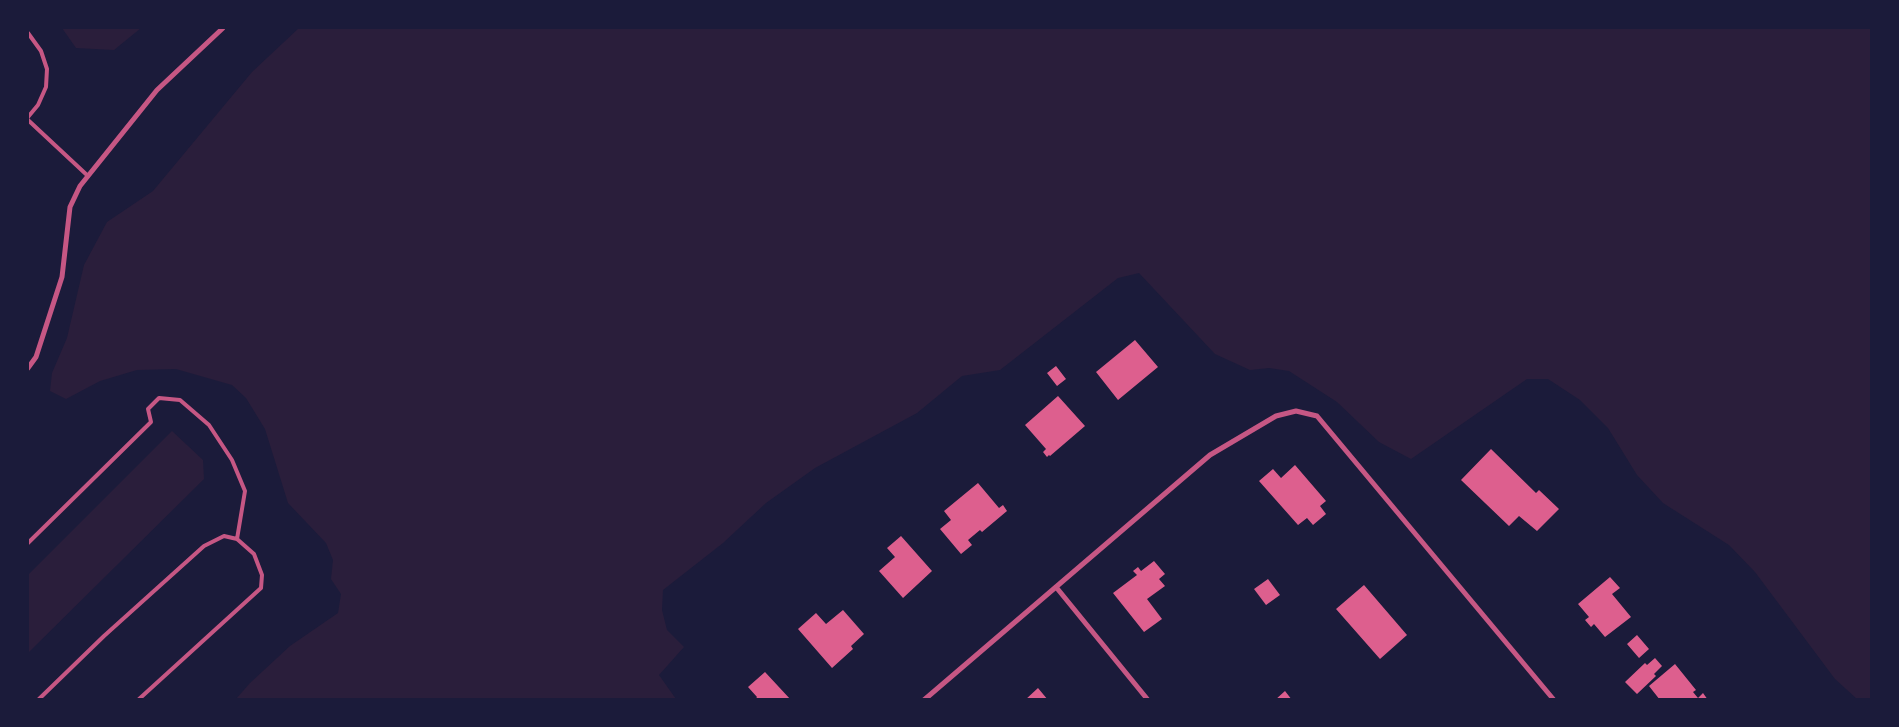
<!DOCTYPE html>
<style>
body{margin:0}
#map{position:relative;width:1899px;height:727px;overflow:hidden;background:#1b1b3a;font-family:"Nunito Sans",sans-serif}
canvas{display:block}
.frame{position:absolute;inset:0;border:29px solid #1b1b3a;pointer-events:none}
</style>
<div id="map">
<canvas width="1899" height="727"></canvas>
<div class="frame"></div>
</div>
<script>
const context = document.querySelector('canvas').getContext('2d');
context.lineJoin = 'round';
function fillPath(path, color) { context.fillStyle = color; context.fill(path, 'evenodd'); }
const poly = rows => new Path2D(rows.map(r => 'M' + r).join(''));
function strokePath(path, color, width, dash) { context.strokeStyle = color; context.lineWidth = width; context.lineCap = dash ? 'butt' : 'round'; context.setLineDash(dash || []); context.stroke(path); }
fillPath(poly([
 [62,28,141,28,114,50,76,48],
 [299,28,1871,28,1871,699,1857,699,1835,679,1755,572,1729,545,1663,503,1637,475,1608,428,1580,400,1548,379,1527,379,1411,459,1379,442,1337,402,1289,371,1269,368,1250,370,1215,354,1139,273,1118,278,1000,370,962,376,917,413,815,468,766,503,723,543,663,590,662,610,667,630,684,647,659,675,676,699,236,699,250,683,290,646,338,613,341,594,331,579,333,560,326,543,288,503,265,429,246,398,232,385,176,369,137,370,100,381,66,399,50,391,52,373,67,338,84,265,107,222,153,191,252,72],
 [172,431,203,460,204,479,28,653,28,575]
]), '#2a1e3b');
fillPath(poly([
 [1135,340,1158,367,1118,400,1096,372],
 [1056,366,1066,379,1057,386,1047,373],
 [1058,396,1085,426,1050,456,1049,455,1047,457,1043,452,1046,449,1025,425],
 [1491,449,1536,493,1539,490,1559,509,1537,531,1519,516,1509,526,1461,480],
 [1295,465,1326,501,1320,506,1326,514,1313,525,1307,518,1298,525,1259,481,1273,469,1281,478],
 [978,483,999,508,1003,505,1007,511,982,532,980,530,968,540,972,545,961,554,940,529,951,520,944,511],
 [901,536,932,571,903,598,879,571,895,557,887,548],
 [1154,561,1165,574,1159,579,1165,586,1147,599,1162,619,1144,632,1113,593,1137,575,1133,571,1138,567,1141,571],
 [1610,577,1620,588,1612,594,1631,617,1605,637,1594,624,1591,627,1585,620,1589,617,1578,604],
 [1268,579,1280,595,1266,605,1254,589],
 [1364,585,1407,635,1380,659,1336,609],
 [843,610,864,634,851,646,853,649,832,668,798,629,816,613,826,624],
 [1637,635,1649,649,1639,658,1627,644],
 [1655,658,1662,666,1654,674,1656,676,1637,694,1625,682,1645,663,1647,665],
 [1675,664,1696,690,1693,692,1698,698,1703,693,1708,700,1660,700,1649,686],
 [765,672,791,700,755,700,757,697,748,687],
 [1038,688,1048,700,1025,700],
 [1285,691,1292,700,1275,700]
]), '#dd5f8e');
strokePath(poly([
 [28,33,41,51,47,69,46,87,38,105,28,117],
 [28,120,88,176],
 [28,543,151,422,148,409,159,398,180,400,209,425,232,460,245,491,237,539],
 [38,700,104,636,204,546,224,536,237,539,254,554,262,575,261,588,138,700]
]), '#c65784', 4);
strokePath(poly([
 [28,368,36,357,62,277,70,207,80,186,157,90,223,28],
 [1056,587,1148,700],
 [924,700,1210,455,1276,416,1296,411,1317,416,1554,700]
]), '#c65784', 5);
</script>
